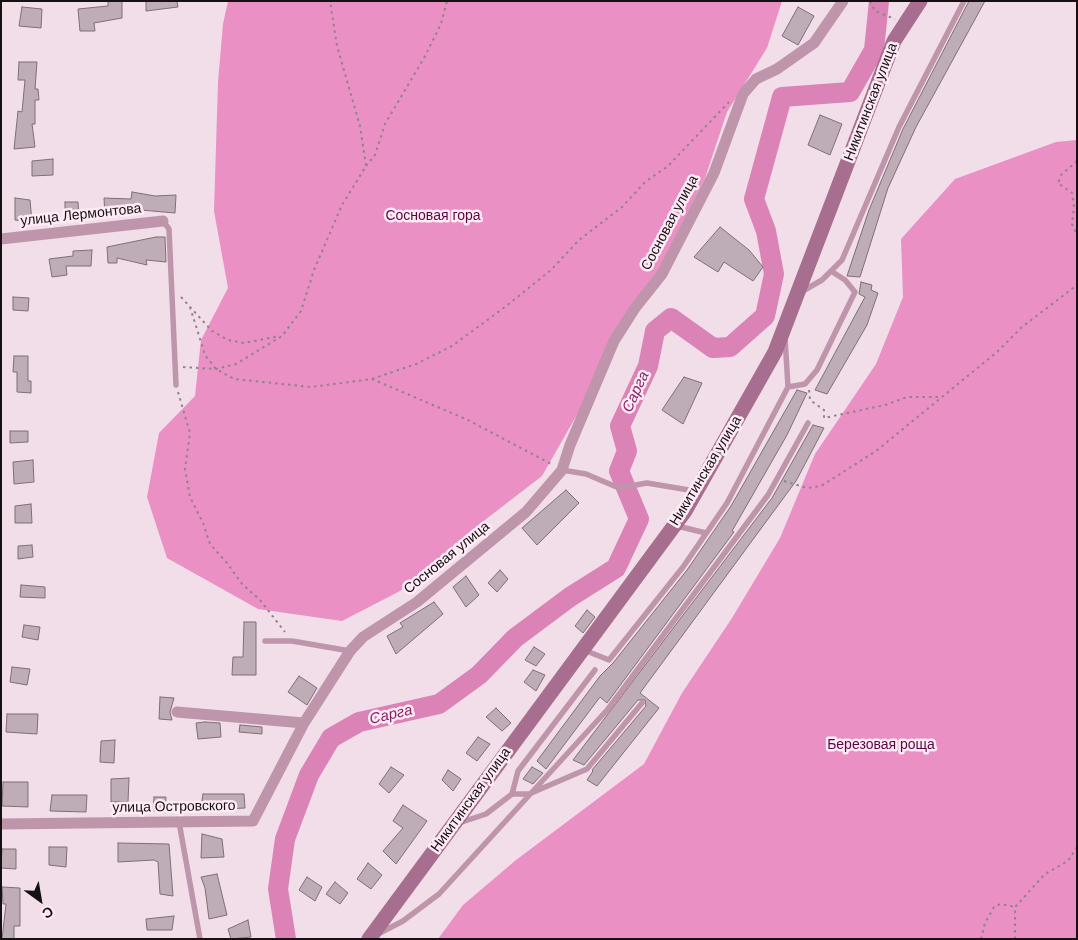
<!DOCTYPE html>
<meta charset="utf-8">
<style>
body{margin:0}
#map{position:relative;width:1078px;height:940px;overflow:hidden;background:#f1dee8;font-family:Helvetica,sans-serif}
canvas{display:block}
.frame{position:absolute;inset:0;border:2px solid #161013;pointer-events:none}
.north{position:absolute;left:15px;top:875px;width:50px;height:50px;-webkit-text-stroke:4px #feebf5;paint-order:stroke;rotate:148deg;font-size:14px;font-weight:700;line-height:20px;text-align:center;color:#161013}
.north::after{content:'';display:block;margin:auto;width:18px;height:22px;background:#161013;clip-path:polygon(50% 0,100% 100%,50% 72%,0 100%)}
</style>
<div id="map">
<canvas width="1078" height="940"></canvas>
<div class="frame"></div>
<div class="north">С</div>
</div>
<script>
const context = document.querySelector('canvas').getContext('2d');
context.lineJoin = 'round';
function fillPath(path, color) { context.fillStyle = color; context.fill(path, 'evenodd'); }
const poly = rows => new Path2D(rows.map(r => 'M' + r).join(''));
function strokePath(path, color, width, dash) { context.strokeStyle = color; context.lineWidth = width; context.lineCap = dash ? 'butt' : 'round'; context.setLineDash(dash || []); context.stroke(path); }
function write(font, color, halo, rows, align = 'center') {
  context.font = font + ' Helvetica,sans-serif'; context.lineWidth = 5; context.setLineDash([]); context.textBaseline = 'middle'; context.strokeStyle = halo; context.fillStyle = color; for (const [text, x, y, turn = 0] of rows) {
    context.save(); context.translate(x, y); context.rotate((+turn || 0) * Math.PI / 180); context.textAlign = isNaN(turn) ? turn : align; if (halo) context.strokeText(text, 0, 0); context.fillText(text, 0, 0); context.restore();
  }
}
fillPath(poly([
 [228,1,782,1,767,48,727,112,705,178,659,271,542,476,481,523,400,591,342,621,258,609,167,558,147,497,159,433,195,396,201,340,228,288,214,211,218,82,223,24],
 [1077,140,1077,939,438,939,463,905,516,860,644,764,682,693,732,618,780,538,815,454,876,364,903,297,901,239,955,179,1056,142]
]), '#eb90c5');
strokePath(poly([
 [286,939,278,889,285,839,309,775,331,738,359,722,439,704,479,675,515,638,570,597,616,568,639,519,619,471,627,451,620,426,648,366,655,331,671,318,713,348,730,347,765,316,774,274,766,231,754,199,782,97,850,92,874,50,879,1]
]), '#db82b7', 20);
const building = poly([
 [108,1,122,1,122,18,94,23,95,31,80,31,78,9,108,6,108,1],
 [146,1,177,1,178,7,146,11,146,1],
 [969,1,985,1,916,127,888,188,860,277,847,276,869,210,903,129,969,1],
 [22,7,42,9,41,28,19,26,22,7],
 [798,7,814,16,798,45,782,36,798,7],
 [19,62,37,62,35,89,38,89,39,100,35,100,35,124,32,124,35,147,14,149,18,111,22,112,25,80,18,80,19,62],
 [820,115,842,124,830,155,808,145,820,115],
 [53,159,53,175,32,176,32,161,53,159],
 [132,192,155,196,176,195,175,213,118,208,119,216,105,216,104,198,131,199,132,192],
 [15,198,30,200,32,222,15,220,15,198],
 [65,202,78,202,79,218,65,219,65,202],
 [720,227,749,250,763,267,753,281,724,262,718,272,694,257,720,227],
 [156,237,165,237,166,262,146,260,147,265,117,258,117,263,108,263,107,247,156,237],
 [92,250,91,266,66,266,67,275,52,277,49,259,73,256,73,251,92,250],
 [861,282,872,285,871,290,878,293,867,325,827,394,815,390,865,297,859,294,861,282],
 [13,297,29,298,28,311,13,310,13,297],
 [14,356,28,356,28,381,31,381,31,393,17,392,17,372,13,372,14,356],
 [684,377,702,383,683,424,662,410,684,377],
 [797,390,807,393,787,435,732,531,734,532,607,703,600,697,546,769,537,761,600,676,613,663,687,570,731,506,797,390],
 [813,425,824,428,796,481,640,693,659,708,597,786,587,780,593,771,592,770,646,706,645,700,638,700,584,765,573,760,772,498,813,425],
 [10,431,28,431,28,442,10,443,10,431],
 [33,460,34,482,14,484,13,462,33,460],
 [566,490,579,503,537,545,522,528,566,490],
 [31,504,32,523,15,523,15,506,31,504],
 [32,545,33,557,18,559,18,546,32,545],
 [500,570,508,579,497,592,488,583,500,570],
 [466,576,479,595,466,607,453,587,466,576],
 [21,585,45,587,45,598,20,597,21,585],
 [434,602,443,614,396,654,387,636,403,627,400,623,434,602],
 [587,610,595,617,583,633,575,626,587,610],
 [244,622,256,622,256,675,232,675,233,657,243,657,244,622],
 [24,625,40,627,38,640,22,637,24,625],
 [534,647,545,654,536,666,525,660,534,647],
 [12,667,30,669,27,685,10,682,12,667],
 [533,670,545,675,536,691,524,682,533,670],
 [299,676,317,688,307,705,288,692,299,676],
 [160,697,174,698,170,712,172,720,159,719,160,697],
 [496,708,511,723,502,731,486,717,496,708],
 [7,714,38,714,37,734,6,732,7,714],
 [205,722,220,723,221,737,198,739,196,723,205,722],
 [240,725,262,727,262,734,239,732,240,725],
 [478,737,490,744,477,761,466,753,478,737],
 [115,740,114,763,100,762,101,741,115,740],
 [391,767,404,775,389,793,379,784,391,767],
 [532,767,543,773,533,784,523,779,532,767],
 [448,770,461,779,453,791,442,780,448,770],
 [129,778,128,802,111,802,111,779,129,778],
 [3,782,28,782,28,807,2,806,3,782],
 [203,794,244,794,245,808,224,809,225,807,201,807,203,794],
 [52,795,87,795,86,812,50,811,52,795],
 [154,797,166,797,165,812,153,811,154,797],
 [403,805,427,821,396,864,383,851,403,828,393,821,403,805],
 [202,834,222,839,224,857,201,858,202,834],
 [118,843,169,844,173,896,160,894,158,862,154,860,118,862,118,843],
 [49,847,67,847,66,867,49,865,49,847],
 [2,849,16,849,16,869,1,868,2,849],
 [368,863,382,875,371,889,357,879,368,863],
 [217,874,227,915,209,919,205,888,201,877,217,874],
 [307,877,322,887,315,901,299,890,307,877],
 [335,882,348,893,340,904,326,894,335,882],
 [2,887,20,888,20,926,14,926,14,939,2,939,6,904,3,904,2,887],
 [174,916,172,930,147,930,146,919,174,916],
 [248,920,251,937,231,939,228,929,248,920]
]);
fillPath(building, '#beacb6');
strokePath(building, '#7f6e77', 1);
strokePath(poly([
 [870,1,875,11,895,19],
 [1077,161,1061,175,1058,183,1072,193,1074,207,1072,224,1077,235],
 [366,166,375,155,385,124,424,58,441,24,447,1],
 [181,297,212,331,228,340,244,343,280,336],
 [190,307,205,355,216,369,234,379,311,387,372,379,468,420,553,465],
 [183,367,216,369,236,364,282,336,301,311,314,270,342,205,366,166,360,126,337,46,330,1],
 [372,379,416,364,452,346,505,307,551,270,579,240,622,207,645,182,668,166,729,102],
 [809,390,810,400,824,410,824,418,885,405,907,397,940,397],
 [178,392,190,433,185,469,190,497,203,523,210,544,227,563,242,584,260,600,285,632],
 [784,481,807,488,821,486,876,451,997,352,1022,327,1077,285],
 [981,939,985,923,994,907,1000,904,1015,907],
 [1015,939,1015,907,1045,874,1068,861,1077,847]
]), '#90838a', 2, [2.5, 4]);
strokePath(poly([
 [163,221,169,229,176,385],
 [801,292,822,280,842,260,899,127,964,1],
 [788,387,805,384,817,370,855,292,845,280,831,271],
 [562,470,586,474,619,488,647,483,695,491],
 [677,526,706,533],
 [265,641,292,641,350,651],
 [584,650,609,660,683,567,727,503,788,387,785,338],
 [512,794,529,794,587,769,642,703],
 [179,822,200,939],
 [456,824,486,814,512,794,518,771,595,670],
 [378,934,403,921,439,894,608,709,768,495,808,423]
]), '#be95ab', 5.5);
strokePath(poly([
 [1,239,163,221],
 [177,712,304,723],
 [1,824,253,821,304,723,350,651,363,637,417,602,526,512,562,470,570,445,614,341,635,308,662,274,714,173,743,94,756,79,777,69,814,43,843,1]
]), '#be95ab', 11);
strokePath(poly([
 [369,939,685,511,775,352,894,41,920,1]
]), '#a86e8f', 15);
write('14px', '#161013', '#feebf5', [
 ["Никитинская улица",871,102,-69],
 ["улица Лермонтова",81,215,-6],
 ["Сосновая улица",670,223,-62],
 ["Никитинская улица",706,471,-59],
 ["Сосновая улица",447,558,-39],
 ["Никитинская улица",471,800,-54],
 ["улица Островского",174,807,-1]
]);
write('14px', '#590741', '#feebf5', [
 ["Сосновая гора",433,216],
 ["Березовая роща",881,745]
]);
write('italic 15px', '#881f66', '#feebf5', [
 ["Сарга",636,392,-65],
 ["Сарга",391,715,-13]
]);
</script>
